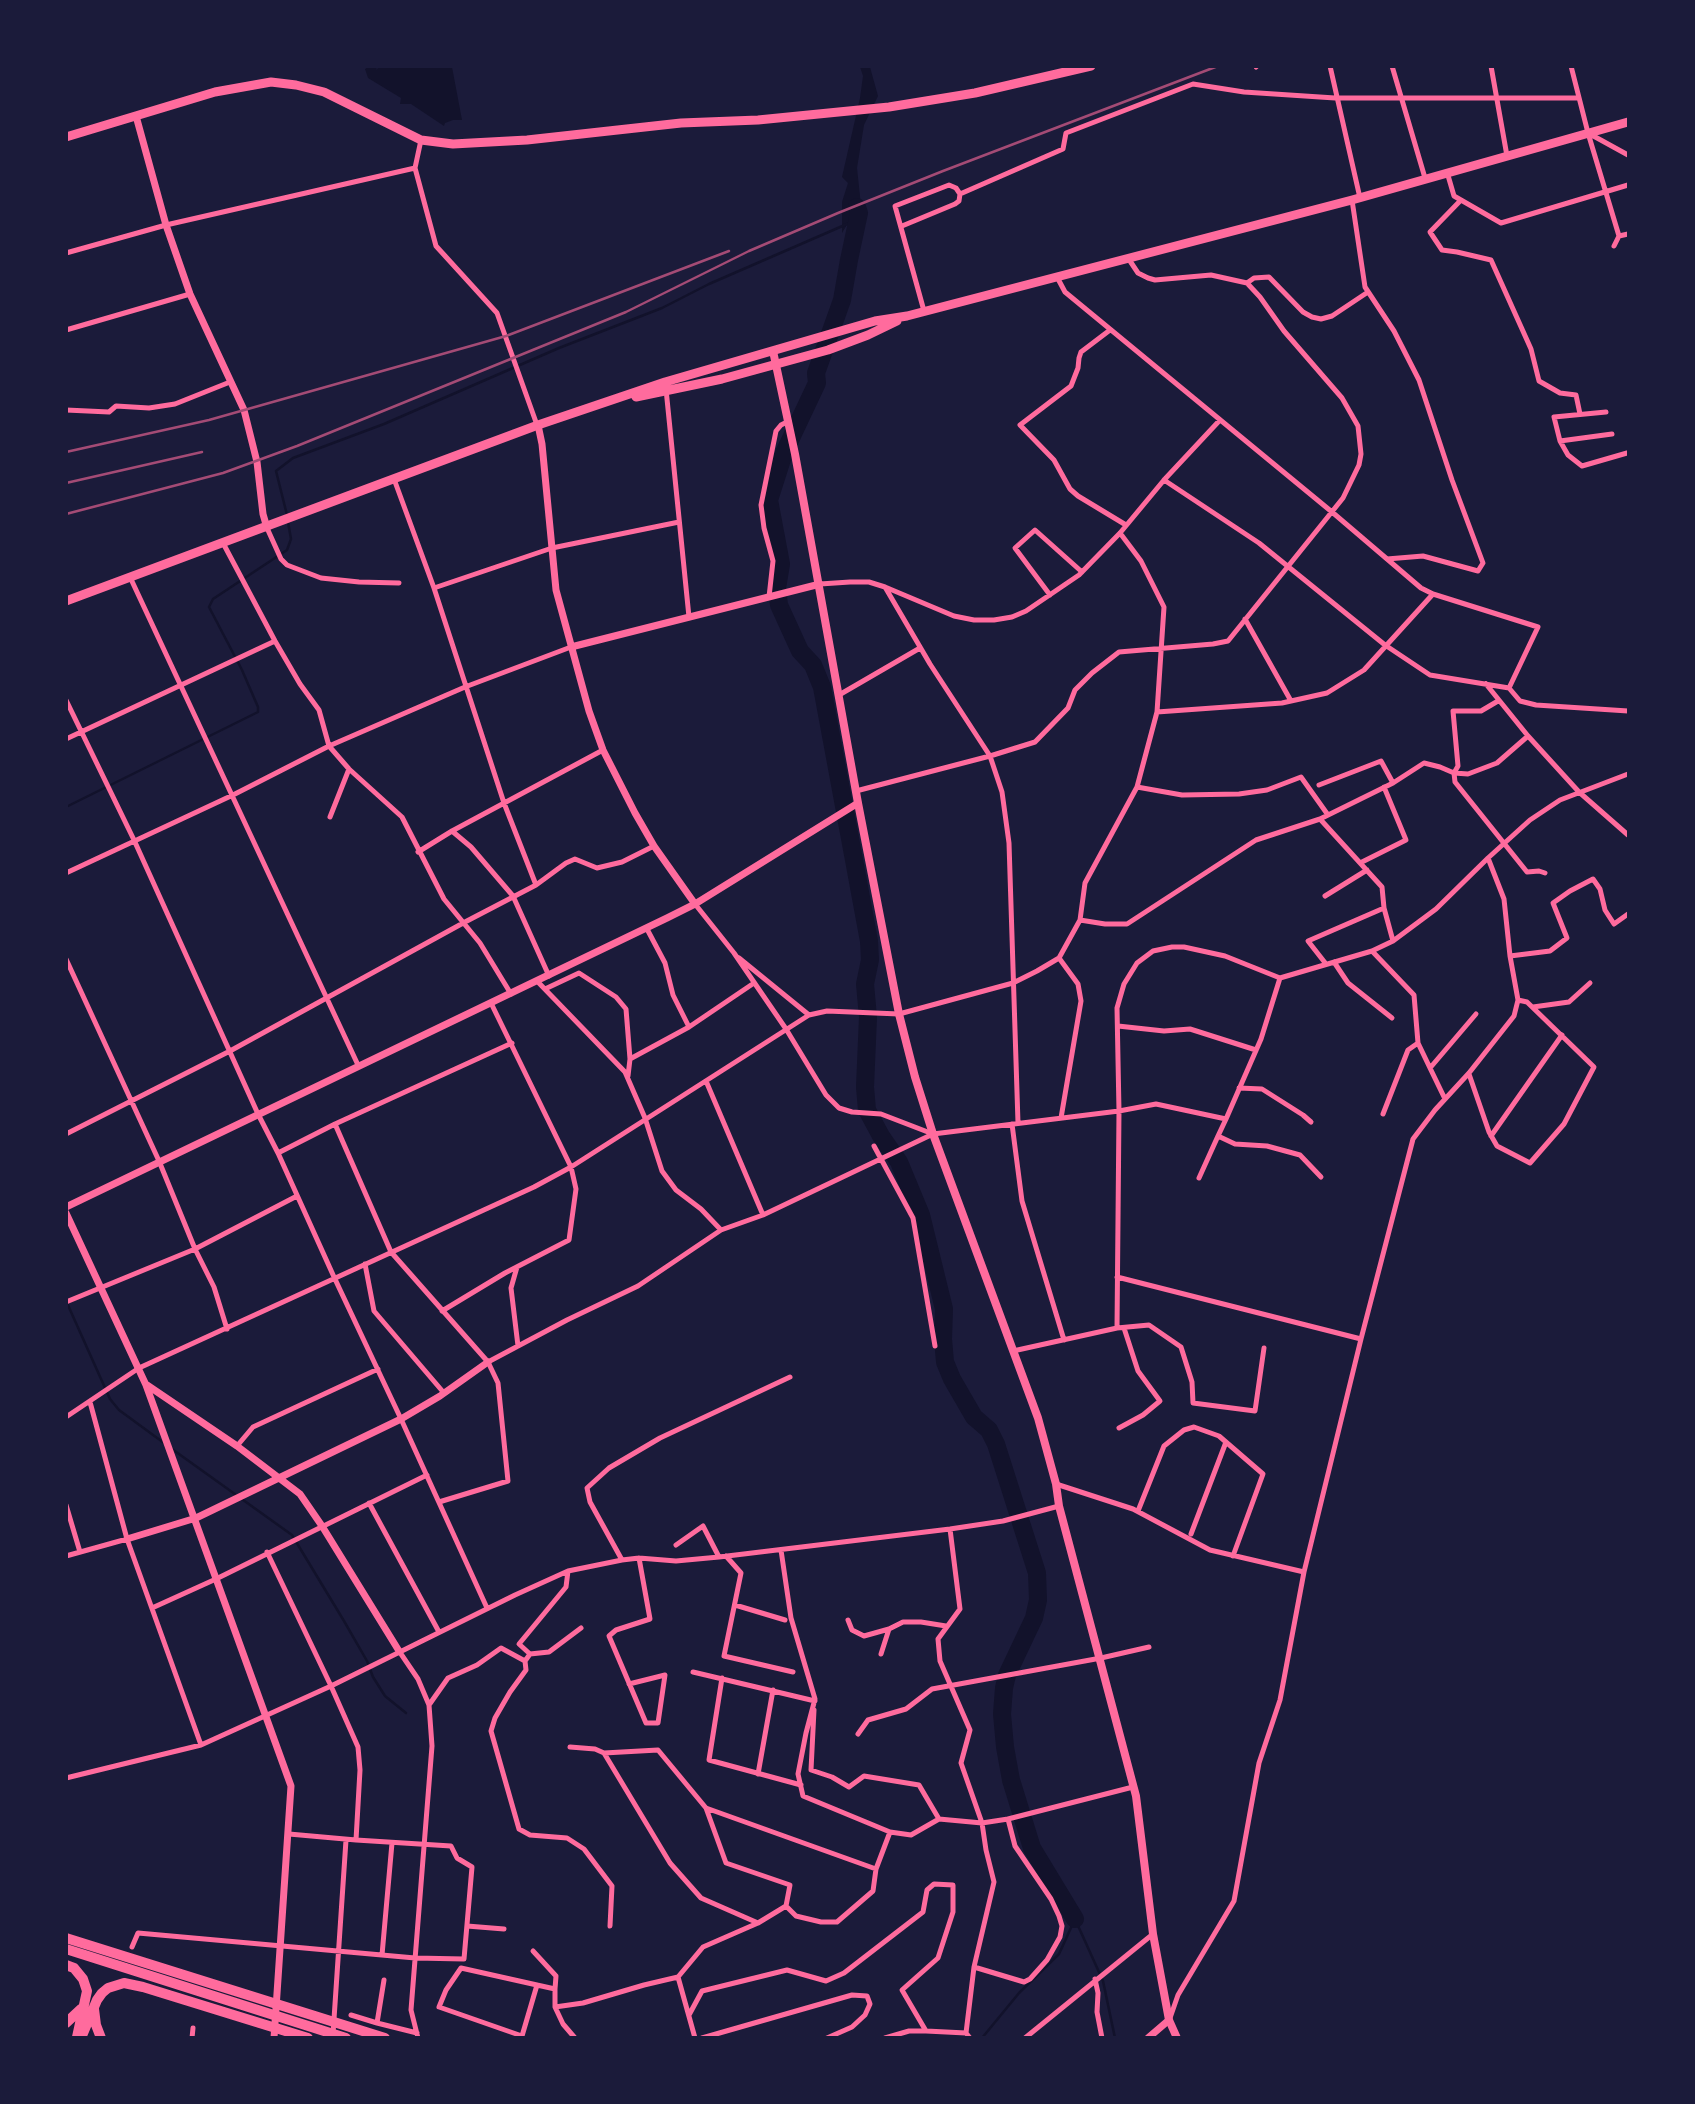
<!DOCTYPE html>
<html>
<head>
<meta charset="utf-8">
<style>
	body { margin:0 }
	#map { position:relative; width:1695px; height:2104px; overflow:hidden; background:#1b1b3a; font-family:Raleway,sans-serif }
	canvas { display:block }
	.frame { position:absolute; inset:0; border:68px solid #1b1b3a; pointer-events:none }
</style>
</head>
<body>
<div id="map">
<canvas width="1695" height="2104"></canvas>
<div class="frame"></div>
</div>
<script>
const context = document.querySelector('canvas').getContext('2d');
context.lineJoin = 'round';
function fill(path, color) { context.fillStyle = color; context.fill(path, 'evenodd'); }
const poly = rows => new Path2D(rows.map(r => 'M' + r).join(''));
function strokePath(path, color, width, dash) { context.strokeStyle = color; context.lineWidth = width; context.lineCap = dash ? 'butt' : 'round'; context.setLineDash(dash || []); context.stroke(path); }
const water = poly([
	[370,66,377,67,376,70,380,66,452,67,462,120,453,120,445,123,444,126,411,104,400,104,401,98,368,78,365,69],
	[860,67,870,67,878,96,864,125,857,168,862,215,858,254,855,226,851,218,842,233,842,202,848,183,842,177,860,98,863,76]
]);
const stream = poly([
	[287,515,276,471,293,458,384,424,559,348,662,308,709,284,854,221],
	[66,807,258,712,258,707,242,670,209,607,213,599,287,550,291,539,288,522],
	[67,1303,110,1399,119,1410,164,1443],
	[172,1449,292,1535,344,1621,367,1661,373,1677,385,1696,406,1713],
	[1075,1919,1103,1981,1115,2038],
	[982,2038,1019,1993,1059,1954,1075,1919]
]);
const river = poly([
	[857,207,859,213,849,260,842,300,816,373,817,383,784,453,769,500,781,564,777,588,779,605,800,651,813,665,822,687,869,941,870,960,865,984,868,1017,865,1087,867,1110,881,1136,899,1162,921,1215,944,1309,943,1339,945,1362,952,1379,974,1417,989,1430,996,1444,1037,1573,1038,1600,1034,1618,1007,1675,1004,1688,1002,1714,1005,1747,1011,1780,1032,1848,1075,1919]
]);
const minor = poly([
	[1330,66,1360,198],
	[1392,66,1425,178],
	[1491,66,1507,156],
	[1571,66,1588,133,1619,236],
	[1256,67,1257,66],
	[1588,133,1628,155],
	[421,140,415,168,436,246,497,313,537,425],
	[1447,172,1454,196,1501,223,1628,185],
	[1352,200,1365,287,1394,331,1419,380,1452,480,1483,563,1478,571,1423,556,1387,559],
	[1461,200,1430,232,1442,250,1457,252,1491,260,1531,349,1539,381,1560,393,1576,395,1580,414],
	[902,226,955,204,959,201,960,194,1063,149,1066,133,1193,84,1244,92,1335,98,1579,98],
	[1614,246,1619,236,1628,234],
	[66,253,166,225,415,168],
	[1057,277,1065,292,1332,512,1421,588,1433,594,1538,627,1509,688],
	[1247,283,1254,278,1269,277,1303,312,1312,317,1321,319,1332,316,1368,292],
	[924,311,895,206,949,185,956,188,960,194],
	[66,330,190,294],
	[1110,330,1081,352,1079,358,1078,368,1071,386,1020,425,1054,460,1070,489,1078,496,1126,525],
	[666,389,689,617],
	[66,410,109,412,116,406,149,408,175,404,230,382],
	[1612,434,1560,441,1568,455,1582,466,1627,453],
	[1560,441,1554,417,1606,412],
	[394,479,434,588,504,803,536,885],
	[1164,480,1259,543,1385,645,1430,675,1509,688,1520,701,1536,705,1628,711],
	[267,528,281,559,287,565,321,578,359,582,399,583],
	[223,543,275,641,300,684,319,710,329,746,349,769,402,817,444,899,480,943,511,994],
	[130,577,358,1065],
	[820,584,850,582,869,582,885,587,954,616,974,620,994,620,1012,617,1026,611,1079,575,1120,533,1164,480,1220,420],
	[885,587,930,664,990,756,1002,792,1009,843,1018,1123],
	[434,588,552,548,679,522],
	[1050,595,1015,548,1035,530,1082,572],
	[769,597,773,561,764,528,761,505,776,431,781,425,789,421],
	[1245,619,1291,701],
	[839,695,920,648],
	[66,700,134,840,258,1114,278,1153,334,1277,401,1419,487,1608],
	[1498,701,1481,711,1453,711,1458,766,1454,773,1455,782,1527,872,1539,871,1545,873],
	[1157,712,1282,703,1327,693,1364,670,1433,594],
	[1528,736,1579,792,1628,835],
	[66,739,275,641],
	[1319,785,1381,761,1393,783],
	[1137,787,1182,795,1239,794,1267,790,1301,777,1328,815],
	[856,791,990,756,1035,742,1068,708,1075,690,1092,673,1119,652,1213,644,1228,641,1343,498,1359,465,1361,454,1358,426,1342,398,1284,331,1260,297,1247,283,1211,275,1155,280,1148,278,1138,273,1128,258],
	[330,817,349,769],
	[1320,819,1382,887,1384,908,1393,941],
	[452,831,471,847,513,896,549,976],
	[418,852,452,831,603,750],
	[1360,863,1406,840,1384,787],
	[66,873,233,795,329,746,465,687,571,647],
	[1325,896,1367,870],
	[695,904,734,953,786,1029,826,1095,839,1108,852,1112,881,1114,933,1134],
	[1080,920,1105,924,1127,924,1256,840,1320,819,1393,783,1424,763,1440,767,1454,773,1468,774,1497,763,1528,736,1486,684],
	[647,929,665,963,673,995,689,1027,754,983],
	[1372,951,1414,995,1418,1043,1430,1068],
	[1510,956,1550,951,1567,938,1553,903,1570,891,1593,879,1600,889,1605,910,1614,924,1628,914],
	[739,958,809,1015],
	[1059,958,1078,984,1081,1001,1061,1118],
	[66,959,159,1161,195,1249,214,1287,227,1329],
	[1334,962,1348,983,1392,1018],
	[1326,964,1308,941,1384,908],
	[537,981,625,1072,645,1118,662,1171,676,1190,701,1209,721,1230],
	[545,989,579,973,616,997,626,1009,630,1059],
	[1533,1007,1569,1002,1590,983],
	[1118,1026,1164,1031,1190,1029,1256,1050],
	[1469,1074,1489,1132,1497,1146,1530,1163,1564,1124,1594,1067,1527,1002,1518,1000],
	[628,1076,630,1059,689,1027],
	[706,1081,763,1215],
	[1239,1088,1262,1089,1303,1115,1311,1122],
	[1445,1099,1430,1068,1476,1014],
	[1383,1114,1408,1050,1418,1043],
	[1226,1119,1218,1136,1235,1144,1267,1146,1300,1155,1321,1177],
	[335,1124,391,1252,488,1362,498,1383,508,1481,439,1502],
	[1012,1124,1022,1201,1064,1340],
	[66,1134,230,1051,465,922,536,885,566,863,575,859,597,868,622,862,654,846],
	[1491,1136,1562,1035],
	[874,1146,913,1218,935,1346],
	[278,1153,335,1124,512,1043],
	[1199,1178,1218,1136],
	[365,1264,374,1311,444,1393],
	[517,1267,511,1288,518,1346],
	[1117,1277,1361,1339],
	[66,1302,195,1249,297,1196],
	[442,1311,505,1273,569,1240,576,1189,571,1167,491,1003],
	[1117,1328,1149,1325,1181,1347,1192,1382,1193,1403,1255,1411,1264,1348],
	[1013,1351,1117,1328,1119,1111,1117,1008,1124,984,1137,963,1153,951,1172,947,1184,947,1225,956,1280,978,1372,951,1393,941,1436,909,1488,858,1530,820,1560,800,1628,774],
	[488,1362,567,1320,638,1286,721,1230,763,1215,933,1134,1119,1111,1156,1104,1226,1119,1261,1039,1280,978],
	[90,1402,127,1539,201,1745],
	[66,1417,139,1368,534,1187,571,1167,809,1015,827,1011,899,1014,1013,983,1037,971,1059,958,1080,920,1085,883,1137,787,1157,712,1164,607,1141,561,1120,533],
	[1119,1428,1143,1415,1160,1401,1138,1371,1124,1328],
	[237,1446,253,1427,378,1369],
	[1056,1484,1133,1509,1210,1550,1304,1572],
	[369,1503,439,1632],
	[66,1505,80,1552],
	[1138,1511,1164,1446,1184,1430,1194,1427,1219,1436,1263,1474,1233,1556],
	[950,1529,960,1609,938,1639,940,1661,970,1730,961,1763,982,1823,986,1850,994,1882,974,1967,966,2033],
	[1191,1534,1226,1442],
	[676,1545,703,1526,719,1557],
	[267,1552,331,1686,358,1747,360,1770,356,1840],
	[66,1556,127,1539],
	[726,1556,741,1573,724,1656,793,1672],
	[622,1560,590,1502,587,1488,609,1468,660,1438,790,1377],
	[735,1605,785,1620],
	[152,1608,216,1579,427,1475],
	[848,1620,852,1630,864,1636,889,1629],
	[399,1651,418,1679,429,1705,432,1746,411,2010,418,2038],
	[530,1654,549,1652,581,1628],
	[881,1654,889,1629,903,1622,921,1622,946,1626],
	[525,1661,526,1670,510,1692,495,1718,491,1731,519,1829,530,1835,567,1838,584,1849,612,1886,610,1926],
	[693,1672,815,1701],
	[722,1678,709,1760,801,1785],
	[629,1684,665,1675,658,1723,646,1723,609,1636,616,1630,650,1619,639,1558],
	[429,1705,448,1678,477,1665,501,1648,525,1661,530,1654,519,1644,566,1587,568,1571],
	[814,1710,811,1770,832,1777,849,1787,864,1776,919,1785,939,1819,911,1835,890,1832],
	[858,1734,868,1720,906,1709,932,1689,1101,1658,1149,1647],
	[570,1747,595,1749,604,1753],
	[758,1774,773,1690],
	[66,1778,201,1745,331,1686,515,1595,568,1571,622,1560,639,1558,676,1561,719,1557,950,1529,1003,1521,1059,1506],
	[706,1808,726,1863,790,1885,786,1906,758,1923],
	[939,1819,982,1823,1008,1819,1133,1787],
	[786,1906,796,1916,821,1922,837,1922,873,1891,876,1869],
	[467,1926,504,1929],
	[132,1947,138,1933,415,1958,464,1959,472,1867,457,1858,451,1846,356,1840,289,1834],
	[533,1951,556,1976,555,1989],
	[382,1955,392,1843],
	[974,1967,1024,1982,1030,1979,1047,1960,1060,1937,1062,1926,1059,1916,1051,1899,1015,1846,1008,1819],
	[678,1977,695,2038],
	[1095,1979,1098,1993,1097,2012,1102,2038],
	[384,1980,377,2023,417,2033],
	[537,1985,522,2036,439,2007,446,1990,461,1968,537,1985,555,1989,555,2007,563,2024,575,2038],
	[555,2007,583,2003,644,1985,678,1977,703,1947,758,1923,701,1898,670,1863,604,1753,658,1750,706,1808,876,1869,890,1832,803,1796,798,1774,806,1733,815,1699,791,1618,781,1550],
	[351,2015,377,2023],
	[689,2015,702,1991,787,1970,826,1981,844,1973,923,1912,927,1890,934,1884,953,1885,953,1912,938,1958,902,1990,926,2031],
	[1170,2018,1178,1995,1234,1901,1259,1763,1280,1700,1304,1572,1361,1339,1413,1139,1435,1110,1469,1073,1514,1016,1518,1000,1510,956,1504,899,1488,858],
	[333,2034,346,1840],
	[192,2038,193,2028],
	[702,2038,852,1995,867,1996,870,2004,865,2015,852,2027,827,2038],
	[885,2038,909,2031,926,2031,966,2033,970,2038],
	[1025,2038,1153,1934]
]);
const tertiary = poly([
	[136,116,166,225,190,294,244,410,257,462,263,514,267,528],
	[538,425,542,444,556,590,589,711,603,750,635,813,654,846,695,904],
	[571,647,820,584],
	[66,1207,667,918,695,904,858,803],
	[66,1213,146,1385,291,1786,274,2038],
	[147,1385,237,1446,300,1494,322,1526,399,1651],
	[127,1539,196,1518,401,1419,440,1396,488,1362],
	[1148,2038,1169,2020]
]);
const secondary = poly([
	[773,351,795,454,858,803,899,1014,915,1077,933,1134,1038,1418,1056,1484,1059,1506,1136,1796,1153,1934,1169,2020,1177,2038]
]);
const trunk = poly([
	[66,137,215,92,271,82,296,85,324,92,421,140,453,144,527,140,681,123,758,120,889,107,975,93,1091,66],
	[636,397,722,379,828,350,868,335,897,321],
	[66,601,538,425,665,382,875,321,907,316,1352,200,1628,122]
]);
const motorway = poly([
	[66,1938,385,2038],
	[66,1949,346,2038],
	[66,1965,74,1968,83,1979,87,1991,77,2037],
	[94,2009,96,2025,101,2038],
	[66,2023,81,2009],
	[81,2038,97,2000,102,1993,108,1988,124,1983,143,1987,308,2038]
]);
const rail = poly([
	[66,452,209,420,506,336,729,251],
	[66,483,202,452],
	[66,514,223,473,297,446,626,312,749,251,838,213,943,171,1218,66]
]);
fill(water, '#12122b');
strokePath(stream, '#12122b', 2.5);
strokePath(river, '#12122b', 18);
strokePath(minor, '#ff6b9d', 5);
strokePath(tertiary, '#ff6b9d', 7);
strokePath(secondary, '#ff6b9d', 8);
strokePath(trunk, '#ff6b9d', 9);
strokePath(motorway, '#ff6b9d', 10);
strokePath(rail, '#a44b75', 2.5);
</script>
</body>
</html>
